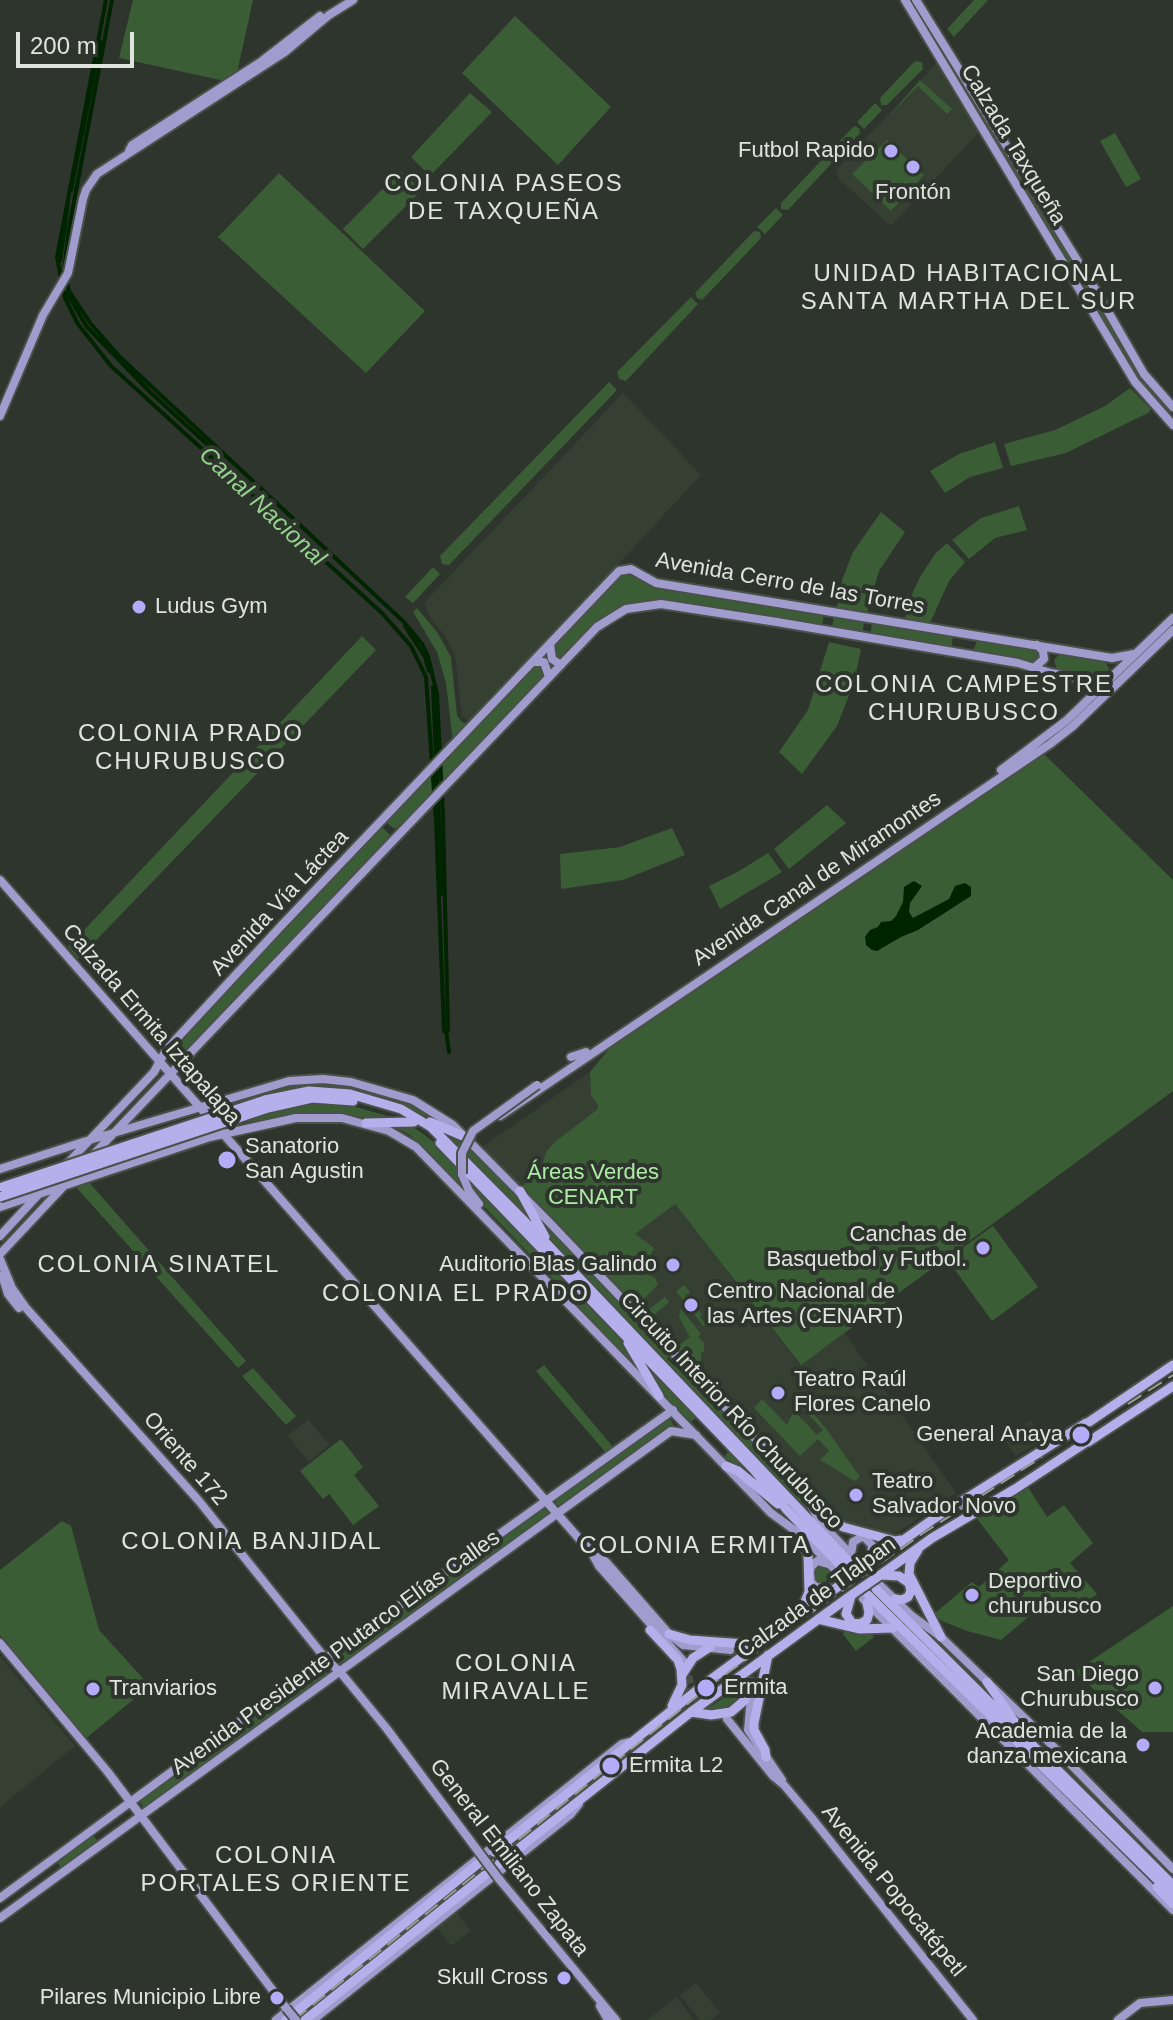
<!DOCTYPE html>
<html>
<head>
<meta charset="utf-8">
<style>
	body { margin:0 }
	#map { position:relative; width:1173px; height:2020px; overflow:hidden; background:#2e352d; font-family:Helvetica,sans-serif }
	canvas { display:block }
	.scale { position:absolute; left:16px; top:32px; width:118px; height:36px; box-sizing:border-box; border:4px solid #e0e4df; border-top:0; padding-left:10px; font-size:24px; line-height:28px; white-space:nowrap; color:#e0e4df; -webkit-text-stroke:6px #2e352d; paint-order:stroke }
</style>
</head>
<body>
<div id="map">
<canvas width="1173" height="2020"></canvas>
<div class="scale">200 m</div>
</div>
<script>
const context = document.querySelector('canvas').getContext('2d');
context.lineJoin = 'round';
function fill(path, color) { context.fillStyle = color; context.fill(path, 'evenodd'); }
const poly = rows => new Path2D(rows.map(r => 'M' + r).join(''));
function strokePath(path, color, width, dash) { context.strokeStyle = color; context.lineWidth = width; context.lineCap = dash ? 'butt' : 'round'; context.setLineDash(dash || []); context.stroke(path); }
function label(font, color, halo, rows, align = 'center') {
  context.font = font + ' Helvetica,sans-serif'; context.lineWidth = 8; context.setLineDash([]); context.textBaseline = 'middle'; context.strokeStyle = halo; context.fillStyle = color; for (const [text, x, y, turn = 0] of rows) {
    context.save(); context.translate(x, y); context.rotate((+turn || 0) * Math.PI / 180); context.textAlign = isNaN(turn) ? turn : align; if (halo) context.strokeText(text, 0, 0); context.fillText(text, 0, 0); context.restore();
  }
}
const built = poly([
	[937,63,980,131,891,226,839,179,836,170],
	[623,393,701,475,474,719,468,721,462,715,455,655,446,637,428,614,425,602],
	[590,1072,591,1096,800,1365,845,1333,956,1493,903,1529,889,1536,850,1528,829,1511,646,1318,645,1311,637,1309,482,1147],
	[308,1419,329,1445,309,1462,288,1436],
	[1031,1420,1042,1440,1016,1456,1004,1439],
	[0,1656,75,1746,0,1807],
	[456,1911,471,1931,451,1946,436,1926],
	[696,1983,720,2013,711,2020,700,2020,680,1995],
	[677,1997,694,2020,647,2020]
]);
const green = poly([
	[133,0,253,0,237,73,225,81,119,58],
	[974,0,988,0,954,37,947,29],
	[515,16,611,107,558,165,462,73],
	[915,61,922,62,923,69,887,105,881,105,880,98],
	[920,80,952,109,947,114,918,86,891,114],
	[470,93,492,112,430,176,411,157],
	[875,103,882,110,864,129,857,122],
	[854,126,859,128,860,133,788,210,781,209,781,203],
	[1115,133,1141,179,1126,187,1100,141],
	[887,140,924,175,891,211,852,174],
	[1002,152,1020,177,1144,380,1136,379],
	[400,171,422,190,363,249,343,229],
	[279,173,425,311,366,373,218,237],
	[776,208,783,215,765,234,757,227],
	[754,231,760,232,761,238,702,300,697,298,695,293],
	[691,297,698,304,626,381,619,379,617,372],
	[609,382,617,390,449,565,442,564,440,556],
	[1130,388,1150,408,1150,412,1066,453,1011,466,1004,444,1055,430,1105,406],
	[995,442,1003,468,970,477,945,493,930,471,959,454],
	[1019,506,1027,530,995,538,969,559,952,540,981,518],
	[881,512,905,532,879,571,867,612,837,607,842,580,853,552],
	[947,543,965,562,949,581,930,623,905,618,910,599,920,577,935,554],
	[433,567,440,574,413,603,405,597],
	[625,574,644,581,824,611,822,627,678,603,625,606,562,660,555,659,552,645,618,576],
	[417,608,437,632,451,657,457,716,462,722,470,725,453,743,446,683,437,652,413,612],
	[834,613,865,618,862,634,832,629],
	[873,619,953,637,951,649,870,635],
	[362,636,376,650,78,959,68,947],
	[977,641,1036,650,1041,659,1034,663,975,654,973,651],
	[829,642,861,649,854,683,837,726,802,774,779,752,808,710],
	[1061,652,1102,659,1110,669,1099,678,1057,670,1054,660],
	[538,664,541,664,545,670,544,678,419,809,395,829,389,825,386,820],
	[1044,754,1173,880,1173,1091,801,1365,675,1204,635,1234,654,1248,643,1272,655,1278,658,1284,636,1308,523,1187,530,1170,542,1166,546,1152,556,1141,598,1109,598,1105,591,1096,590,1072,609,1049],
	[827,805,846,823,789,869,774,849],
	[379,824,392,837,181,1059,175,1061,169,1054,170,1049],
	[672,828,685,855,623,880,561,889,560,854,620,847],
	[768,853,782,872,720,909,709,886,739,871],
	[298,1082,331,1082,366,1087,415,1105,453,1129,389,1100,365,1093,330,1088,298,1088,225,1109,227,1106,259,1095,269,1089],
	[313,1101,342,1103,401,1120,313,1113,234,1124,277,1108],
	[386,1126,412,1126,434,1142,611,1323,648,1379,479,1201,476,1203,411,1136,403,1131],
	[440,1128,462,1139,515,1192,540,1231],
	[87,1180,246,1361,238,1368,75,1186],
	[533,1209,671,1354,667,1359,675,1366,679,1363,800,1490,816,1522,550,1240],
	[993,1226,1038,1287,992,1321,947,1259],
	[684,1285,690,1292,685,1296,702,1314,700,1317,706,1325,704,1327,676,1291],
	[665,1297,669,1302,653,1316,677,1347,690,1337,679,1317,681,1309,701,1334,698,1337,704,1343,704,1352,701,1353,701,1364,695,1370,647,1318,648,1310],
	[633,1348,754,1475,770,1496,724,1457,728,1452,696,1418,691,1422,663,1394],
	[544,1365,613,1447,606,1453,536,1371],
	[253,1368,296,1416,286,1425,242,1376],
	[762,1399,787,1425,794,1411,817,1435,823,1430,800,1406,804,1402,827,1430,860,1477,855,1481,820,1460,829,1451,818,1439,800,1456,754,1408],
	[666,1420,671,1420,675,1429,562,1507,556,1504,556,1498],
	[341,1439,363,1467,354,1475,379,1506,353,1525,329,1494,323,1499,300,1471],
	[1028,1487,1047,1517,1064,1505,1093,1543,1070,1563,1097,1594,1071,1616,1058,1601,1044,1614,1039,1608,1001,1640,967,1631,942,1621,934,1614,972,1582,979,1587,1009,1560,977,1519],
	[542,1508,548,1511,548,1516,343,1670,338,1667,331,1658],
	[62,1521,71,1526,99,1630,150,1686,85,1739,0,1635,0,1570],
	[817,1564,824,1565,836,1576,818,1585,813,1570],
	[1173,1606,1173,1732,1142,1732,1078,1675,1077,1670],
	[845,1628,870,1632,874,1637,856,1651,843,1634],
	[321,1666,327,1671,327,1678,147,1812,143,1807,138,1799],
	[749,1680,748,1688,737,1706,716,1712,710,1707],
	[91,1833,102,1846,66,1873,55,1860]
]);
const water = poly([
	[914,881,922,886,910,903,909,912,913,918,949,899,955,886,965,883,971,887,971,896,918,930,901,937,877,951,872,950,866,945,865,937,870,930,878,927,881,922,891,921,896,916,903,902,904,887]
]);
const canal = poly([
	[106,0,57,257,65,298,78,324,111,366,382,613,411,646,426,677,436,820,444,1031,448,1031,443,816,437,694,428,656,422,644,404,622,121,358,91,324,69,291,64,272,69,228,112,0],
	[71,190,100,42],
	[60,261,68,202],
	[67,293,87,327,150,392,210,447],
	[405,626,425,657,429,671],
	[433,687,442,894],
	[446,1031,449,1052]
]);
const majorTunnel = poly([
	[860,1563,881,1586],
	[730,1650,746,1662,751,1680],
	[686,1664,692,1694,704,1708,719,1714]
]);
const major = poly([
	[905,0,1135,382,1173,425],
	[916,0,1095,289,1144,374,1173,407],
	[129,151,132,145,262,61,320,16],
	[0,416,43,315,68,273,83,199,86,190,97,174,285,52,329,15,353,0],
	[550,644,552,659,561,665],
	[533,662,544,662,549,677],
	[1034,668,1044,659,1043,651,1037,645],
	[1001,770,1067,720,1173,618],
	[0,880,582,1542,606,1562,669,1634,683,1645,730,1650],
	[571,1057,586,1052],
	[500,1116,1050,744,1073,726,1173,630],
	[91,1157,597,627,626,609,661,604,777,622,1018,663,1051,673,1105,683,1111,689],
	[66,1165,154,1072,166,1050,281,926,619,571,631,569,656,583,1112,658,1134,654],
	[0,1169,83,1142,289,1081,323,1079,351,1082,413,1100,453,1125,548,1221,803,1489,819,1521,857,1561],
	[462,1174,469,1191,479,1204],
	[0,1207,210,1137,296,1118,342,1118,389,1131,416,1147,771,1513,804,1537,839,1574],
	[0,1236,51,1181],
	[0,1254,76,1173],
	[0,1259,12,1288,26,1308,199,1501,325,1658,341,1673,387,1729,430,1787],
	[2,1275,8,1294,19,1308],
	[851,1554,853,1542,863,1536,872,1545,871,1557],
	[593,1555,599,1566,686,1664],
	[828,1564,817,1561,811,1567,810,1572,811,1582,816,1587,829,1588],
	[881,1586,912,1616,941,1637,1040,1733,1173,1869],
	[863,1599,1173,1910],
	[0,1643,107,1771,286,2008],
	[752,1685,748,1730,782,1780],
	[727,1719,773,1776,784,1785,811,1817,973,2020],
	[499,1879,616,2020],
	[0,1898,322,1661,673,1410],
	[0,1918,671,1431,696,1435],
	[600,2006,608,2020],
	[276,2020,622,1744,630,1742],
	[313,2020,571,1814,579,1804],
	[1118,2020,1140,2003,1173,2000]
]);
const highway = poly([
	[265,1100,309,1091,350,1094,401,1109,431,1127,547,1244,852,1565],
	[268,1108,312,1098,353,1101],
	[430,1122,463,1136],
	[366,1123,414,1122],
	[440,1143,754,1470,786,1509,845,1570],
	[520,1191,545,1237],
	[628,1343,659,1396],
	[1089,1422,1173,1365],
	[1088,1442,1173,1386],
	[726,1466,738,1471,778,1504],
	[803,1489,843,1527,895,1541,901,1540],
	[796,1538,805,1546,808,1555,809,1592,801,1612],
	[918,1550,910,1563,909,1574,941,1637],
	[868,1565,932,1520,1086,1423],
	[881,1575,899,1576,909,1583,911,1591,908,1597,902,1600,895,1599],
	[879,1576,932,1538,1015,1489,1085,1443],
	[876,1589,1173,1885],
	[868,1595,1173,1895],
	[851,1596,846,1614,852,1623,860,1624,867,1620,869,1613,867,1603],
	[818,1619,860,1629,893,1628],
	[650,1630,678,1660,681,1669,682,1685,672,1706],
	[669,1634,690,1640,758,1645],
	[682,1675,693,1658,710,1647],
	[987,1682,1017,1725],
	[691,1712,711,1715,731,1712,745,1700,752,1683],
	[766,1757,765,1750,754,1730,754,1723,768,1655],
	[494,1852,706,1683,843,1583],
	[499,1864,691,1712,853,1594],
	[1157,1887,1173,1904],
	[286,2020,479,1863],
	[305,2020,485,1875]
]);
const rail = poly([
	[1128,1404,1173,1375],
	[294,2020,716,1681,922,1534,1042,1457]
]);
const majorBridge = poly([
	[462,1174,462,1153,473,1131,537,1085],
	[430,1787,499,1879],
	[286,2008,296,2020]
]);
const highwayBridge = poly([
	[2,1187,265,1100],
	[0,1197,268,1108],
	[843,1583,868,1565],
	[853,1594,879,1576]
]);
const markers = [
	[891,151,8,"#b4acf9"],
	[913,167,8,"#b4acf9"],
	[139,607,8,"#b4acf9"],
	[227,1160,10,"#b4acf9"],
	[983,1248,8,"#b4acf9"],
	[673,1265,8,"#b4acf9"],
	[691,1305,8,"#b4acf9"],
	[778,1393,8,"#b4acf9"],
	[1081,1435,10,"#b4acf9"],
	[856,1495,8,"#b4acf9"],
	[972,1595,8,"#b4acf9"],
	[706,1688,10,"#b4acf9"],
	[1155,1688,8,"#b4acf9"],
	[93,1689,8,"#b4acf9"],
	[1143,1745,8,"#b4acf9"],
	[611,1766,10,"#b4acf9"],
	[564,1978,8,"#b4acf9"],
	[277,1998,8,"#b4acf9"]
];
const streetNames = [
	["Calzada Taxqueña",1013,145,59],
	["Avenida Cerro de las Torres",790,584,10],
	["Avenida Canal de Miramontes",817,879,-34],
	["Avenida Vía Láctea",280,903,-47],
	["Calzada Ermita Iztapalapa",151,1025,49],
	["Circuito Interior Río Churubusco",731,1411,47],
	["Oriente 172",185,1459,49],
	["Calzada de Tlalpan",817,1598,-36],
	["Avenida Presidente Plutarco Elías Calles",336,1653,-36],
	["General Emiliano Zapata",509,1858,52],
	["Avenida Popocatépetl",893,1891,51]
];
const poiNames = [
	["Futbol Rapido",875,151,"right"],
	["Frontón",913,193,"center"],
	["Ludus Gym",155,607],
	["Sanatorio",245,1147],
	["San Agustin",245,1172],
	["Canchas de",967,1235,"right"],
	["Basquetbol y Futbol.",967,1260,"right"],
	["Auditorio Blas Galindo",657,1265,"right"],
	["Centro Nacional de",707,1292],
	["las Artes (CENART)",707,1317],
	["Teatro Raúl",794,1380],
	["Flores Canelo",794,1405],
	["General Anaya",1063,1435,"right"],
	["Teatro",872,1482],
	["Salvador Novo",872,1507],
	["Deportivo",988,1582],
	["churubusco",988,1607],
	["San Diego",1139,1675,"right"],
	["Churubusco",1139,1700,"right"],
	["Ermita",724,1688],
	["Tranviarios",109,1689],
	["Academia de la",1127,1732,"right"],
	["danza mexicana",1127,1757,"right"],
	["Ermita L2",629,1766],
	["Skull Cross",548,1978,"right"],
	["Pilares Municipio Libre",261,1998,"right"]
];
const parkNames = [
	["Áreas Verdes",593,1173],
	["CENART",593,1198]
];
const neighbourhoodNames = [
	["COLONIA PASEOS",504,184],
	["DE TAXQUEÑA",504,212],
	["UNIDAD HABITACIONAL",969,274],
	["SANTA MARTHA DEL SUR",969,302],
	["COLONIA CAMPESTRE",964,685],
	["CHURUBUSCO",964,713],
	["COLONIA PRADO",191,734],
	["CHURUBUSCO",191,762],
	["COLONIA SINATEL",159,1265],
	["COLONIA EL PRADO",456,1294],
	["COLONIA BANJIDAL",252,1542],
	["COLONIA ERMITA",695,1546],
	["COLONIA",516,1664],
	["MIRAVALLE",516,1692],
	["COLONIA",276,1856],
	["PORTALES ORIENTE",276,1884]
];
const waterNames = [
	["Canal Nacional",262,507,43]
];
fill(built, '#354033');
fill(green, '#3a5d35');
fill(water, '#002400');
strokePath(canal, '#002400', 4);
strokePath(majorTunnel, '#494f48', 8, [8, 4]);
strokePath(major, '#4a5149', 12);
strokePath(highway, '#4a5149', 13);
strokePath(major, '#a09ccd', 8);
strokePath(highway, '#b5b0eb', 9);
strokePath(rail, '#999e98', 2, [16, 8]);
strokePath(majorBridge, '#4a5149', 12, []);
strokePath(highwayBridge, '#4a5149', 13, []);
strokePath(majorBridge, '#a09ccd', 8);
strokePath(highwayBridge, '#b5b0eb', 9);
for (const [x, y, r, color] of markers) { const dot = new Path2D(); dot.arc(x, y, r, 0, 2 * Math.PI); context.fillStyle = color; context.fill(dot); strokePath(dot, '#2e352d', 3); }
label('22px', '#e0e4df', '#2e352d', streetNames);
label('22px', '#e0e4df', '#2e352d', poiNames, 'left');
label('22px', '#aeeca6', '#2e352d', parkNames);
context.letterSpacing = '2px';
label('24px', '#e0e4df', '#2e352d', neighbourhoodNames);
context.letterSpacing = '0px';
label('italic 24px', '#95d28d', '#2e352d', waterNames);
</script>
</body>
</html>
